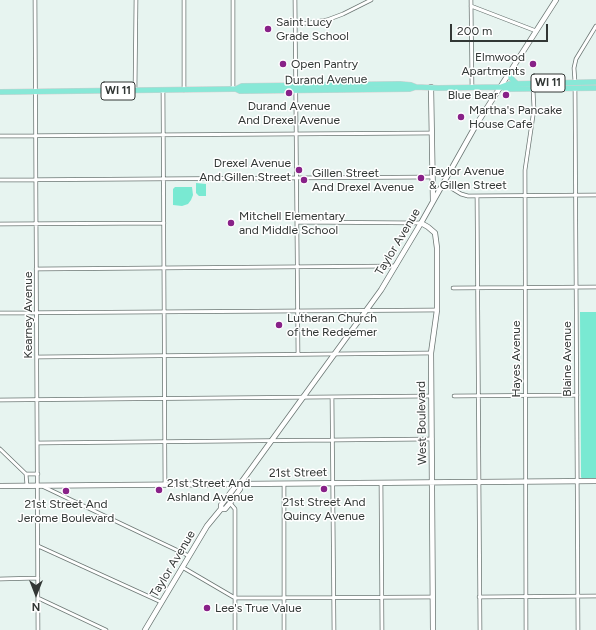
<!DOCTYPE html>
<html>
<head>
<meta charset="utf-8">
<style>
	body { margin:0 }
	#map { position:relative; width:596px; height:630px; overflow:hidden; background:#e7f4f0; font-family:Figtree,sans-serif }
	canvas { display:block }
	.north { position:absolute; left:16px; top:574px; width:40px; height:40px; -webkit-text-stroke:3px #fff; paint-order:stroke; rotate:180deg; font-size:11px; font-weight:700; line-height:16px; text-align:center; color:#323735 }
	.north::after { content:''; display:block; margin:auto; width:14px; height:18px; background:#323735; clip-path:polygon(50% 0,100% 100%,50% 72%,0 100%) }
	.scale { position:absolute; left:450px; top:24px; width:98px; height:18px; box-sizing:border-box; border:2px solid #323735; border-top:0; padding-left:5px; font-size:12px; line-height:14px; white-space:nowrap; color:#323735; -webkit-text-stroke:3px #fff; paint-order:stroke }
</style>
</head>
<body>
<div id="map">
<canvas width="596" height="630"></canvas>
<div class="north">N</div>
<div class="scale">200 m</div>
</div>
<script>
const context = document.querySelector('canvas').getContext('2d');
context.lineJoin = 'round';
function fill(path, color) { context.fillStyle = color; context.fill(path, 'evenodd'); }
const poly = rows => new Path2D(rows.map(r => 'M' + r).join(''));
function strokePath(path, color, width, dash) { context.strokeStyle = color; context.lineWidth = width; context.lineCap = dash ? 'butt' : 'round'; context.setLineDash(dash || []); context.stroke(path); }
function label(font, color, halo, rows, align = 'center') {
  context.font = font + ' Figtree,sans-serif'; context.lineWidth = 3; context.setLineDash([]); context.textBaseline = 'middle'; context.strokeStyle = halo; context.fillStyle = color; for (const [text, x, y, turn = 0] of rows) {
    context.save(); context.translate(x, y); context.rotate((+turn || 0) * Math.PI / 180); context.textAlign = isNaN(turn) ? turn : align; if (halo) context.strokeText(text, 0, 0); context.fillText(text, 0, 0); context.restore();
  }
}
const green = poly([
	[196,183,206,184,206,196,199,196,196,193],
	[175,187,192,187,193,195,191,200,188,204,182,206,173,205,173,189],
	[580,312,596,312,596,478,582,479,581,477]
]);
const street = poly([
	[35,0,38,630],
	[184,0,184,90],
	[233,0,233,89],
	[295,0,298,354],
	[471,0,472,87],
	[471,6,536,31],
	[295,24,309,23,327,20,343,14,371,0],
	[575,82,574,68,576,59,596,26],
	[575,88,578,630],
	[163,90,165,485],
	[135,91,136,0],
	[0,136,431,133],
	[0,180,432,177],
	[443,183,461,194,468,196,596,195],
	[477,196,480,630],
	[297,222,421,223],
	[0,224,164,223],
	[36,269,396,266],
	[453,288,596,287],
	[0,313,437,310],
	[37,357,431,353],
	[454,396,577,395],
	[332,397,334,630],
	[0,400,431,396],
	[37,443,432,439],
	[0,449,26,474,27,486],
	[26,474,38,474],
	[381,483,382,630],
	[284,484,284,630],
	[44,487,189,556],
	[230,503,235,509,235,630],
	[38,546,161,602],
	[182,567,235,598,432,597],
	[0,579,38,578],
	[479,597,596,596],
	[38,598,106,630],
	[526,630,525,170,534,109,533,89]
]);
const secondary = poly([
	[431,87,433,201],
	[421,223,428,227,435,233,437,248,437,310,431,353,433,630],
	[0,486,596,481],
	[221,509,225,509,230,503,240,489,240,484],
	[145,630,207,526,221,509,221,505,235,487,240,484,381,290,421,223,476,125,556,0]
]);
const primary = poly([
	[510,72,511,78,516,83],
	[501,87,509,84,596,82],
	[236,89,242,86,400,84,411,85,416,87,438,88,501,87,507,89,596,88],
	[0,92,233,89,236,89,240,91,410,89,416,87]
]);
const markers = [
	[268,29,4,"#882188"],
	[283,64,4,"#882188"],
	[533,64,4,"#882188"],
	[289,93,4,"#882188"],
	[506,95,4,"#882188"],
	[461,117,4,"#882188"],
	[299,170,4,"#882188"],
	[421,178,4,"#882188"],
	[304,180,4,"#882188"],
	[231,223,4,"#882188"],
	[279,325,4,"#882188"],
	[324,489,4,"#882188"],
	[159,490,4,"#882188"],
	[66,491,4,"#882188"],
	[207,608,4,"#882188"]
];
const shields = [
	[548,83,34],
	[118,91,34]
];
const shieldNames = [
	["WI 11",548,83],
	["WI 11",118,91]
];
const poiNames = [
	["Saint Lucy",276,22],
	["Grade School",276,36],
	["Elmwood",525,57,"right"],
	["Apartments",525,71,"right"],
	["Open Pantry",291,64],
	["Blue Bear",498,95,"right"],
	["Durand Avenue",289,106,"center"],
	["And Drexel Avenue",289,120,"center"],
	["Martha's Pancake",469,110],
	["House Cafe",469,124],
	["Drexel Avenue",291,163,"right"],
	["And Gillen Street",291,177,"right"],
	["Taylor Avenue",429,171],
	["& Gillen Street",429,185],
	["Gillen Street",312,173],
	["And Drexel Avenue",312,187],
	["Mitchell Elementary",239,216],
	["and Middle School",239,230],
	["Lutheran Church",287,318],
	["of the Redeemer",287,332],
	["21st Street And",167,483],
	["Ashland Avenue",167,497],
	["21st Street And",324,502,"center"],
	["Quincy Avenue",324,516,"center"],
	["21st Street And",66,504,"center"],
	["Jerome Boulevard",66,518,"center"],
	["Lee's True Value",215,608]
];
const streetNames = [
	["Durand Avenue",326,80,-1],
	["Taylor Avenue",398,242,-59],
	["Kearney Avenue",28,315,-90],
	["Hayes Avenue",516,359,-90],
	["Blaine Avenue",567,359,-90],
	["West Boulevard",422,423,-91],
	["21st Street",298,473,-1],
	["Taylor Avenue",173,564,-59]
];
fill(green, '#79e9d2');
strokePath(street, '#6b7673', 4.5);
strokePath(secondary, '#6b7673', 6);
strokePath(primary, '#cecfcf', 6);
strokePath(street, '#fff', 3);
strokePath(secondary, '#fff', 4.5);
strokePath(primary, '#88e8d7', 5);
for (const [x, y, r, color] of markers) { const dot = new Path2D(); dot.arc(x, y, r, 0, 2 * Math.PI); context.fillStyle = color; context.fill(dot); strokePath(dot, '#fff', 1.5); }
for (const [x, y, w] of shields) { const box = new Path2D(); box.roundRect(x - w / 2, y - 9, w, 18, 3); context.fillStyle = '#fff'; context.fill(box); strokePath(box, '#323735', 1); }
label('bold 11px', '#323735', null, shieldNames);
label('12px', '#323735', '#fff', poiNames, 'left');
label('12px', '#323735', '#fff', streetNames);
</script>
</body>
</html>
